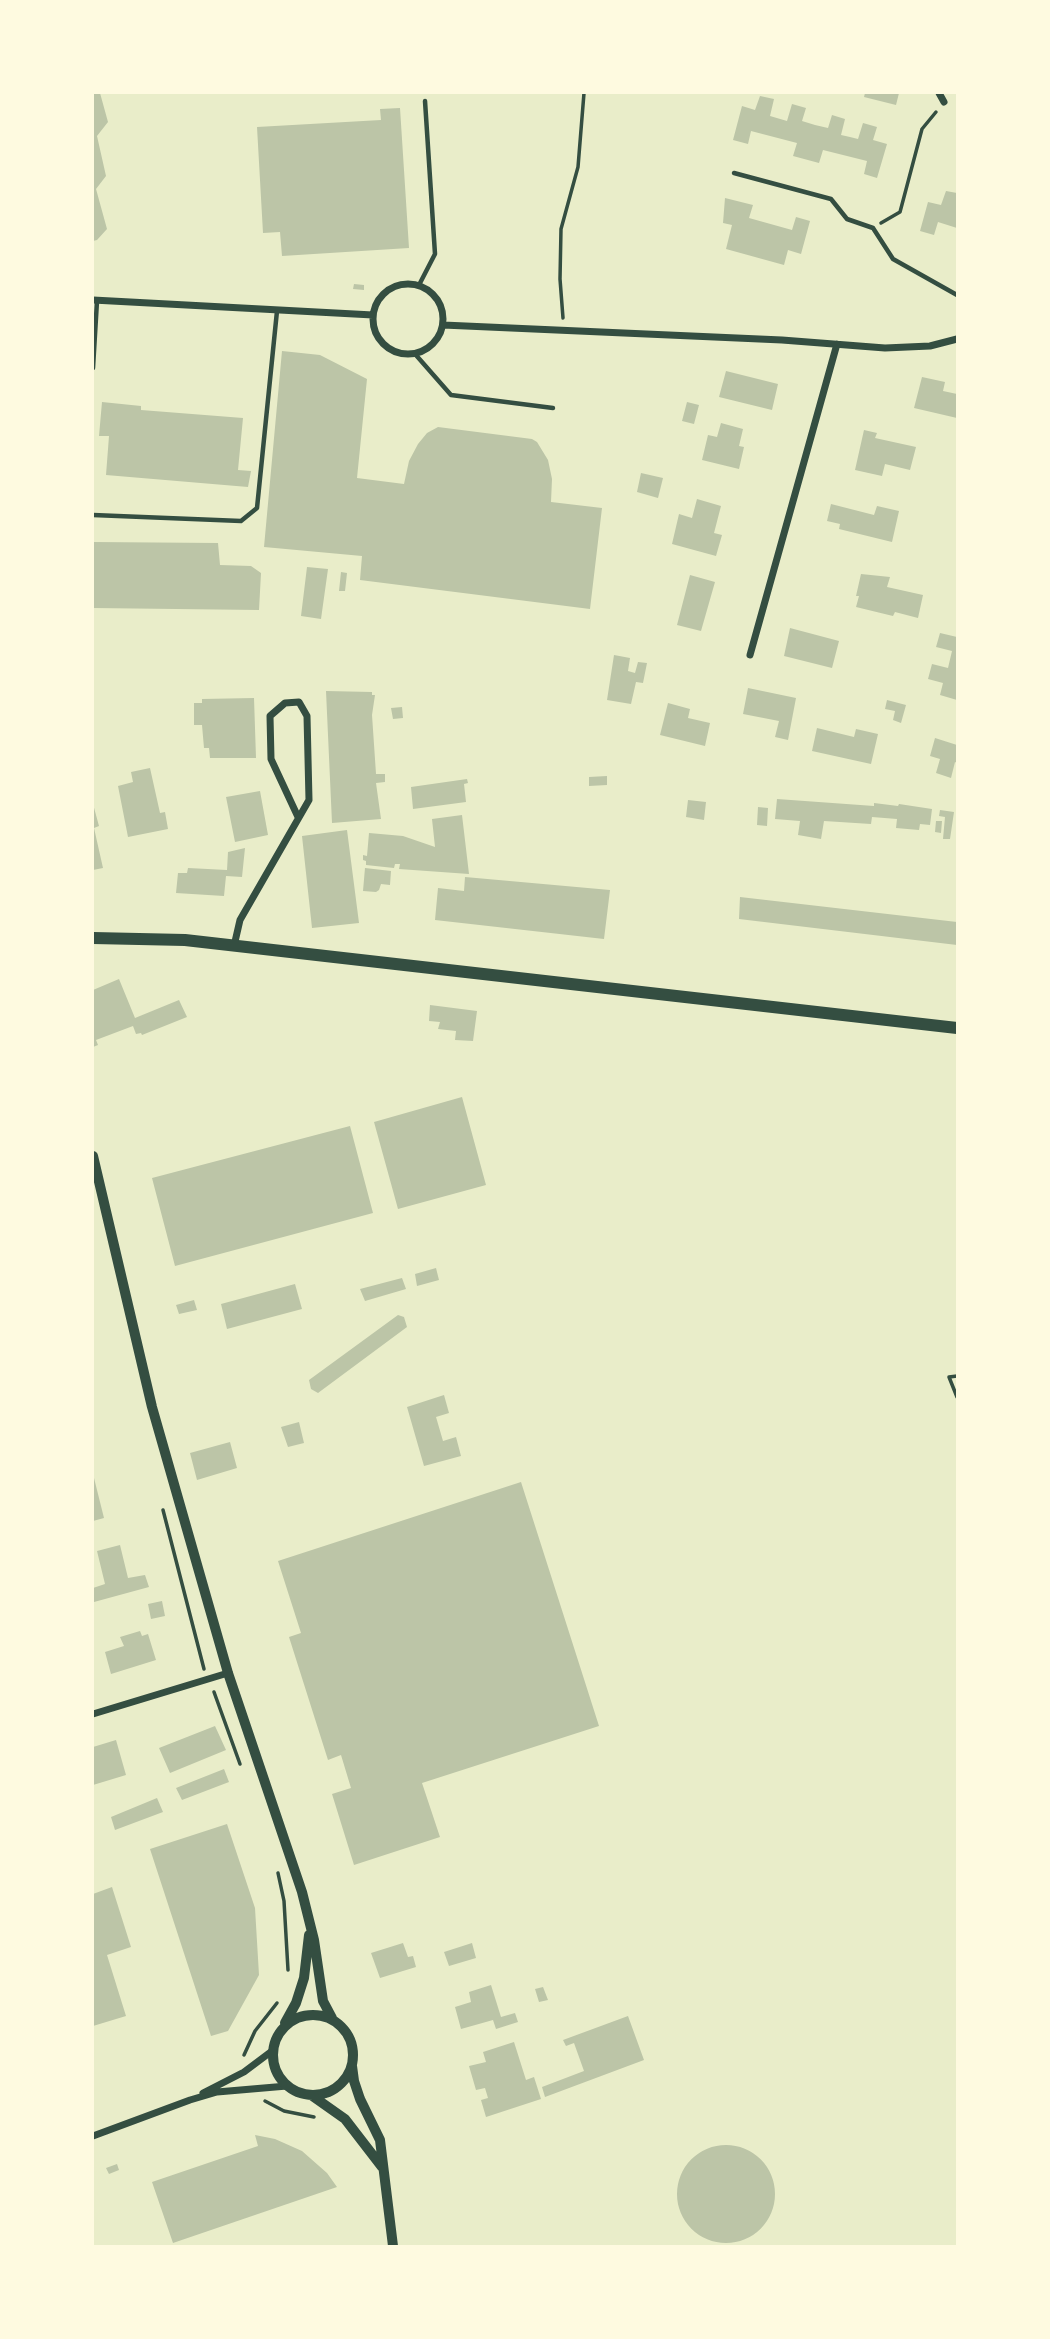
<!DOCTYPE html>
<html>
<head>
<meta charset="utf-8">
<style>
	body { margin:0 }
	#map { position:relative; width:1050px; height:2339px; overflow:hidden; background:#e9edc9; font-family:Cabin,sans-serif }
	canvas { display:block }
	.frame { position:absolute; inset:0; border:94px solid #fefae0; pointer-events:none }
</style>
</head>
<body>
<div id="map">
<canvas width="1050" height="2339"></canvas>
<div class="frame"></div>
</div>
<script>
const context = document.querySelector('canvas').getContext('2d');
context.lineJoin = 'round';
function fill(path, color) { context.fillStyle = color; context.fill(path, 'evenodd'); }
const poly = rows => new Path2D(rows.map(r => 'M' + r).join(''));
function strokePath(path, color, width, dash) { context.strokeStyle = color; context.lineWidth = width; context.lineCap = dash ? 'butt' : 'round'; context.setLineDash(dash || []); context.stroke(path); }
const building = poly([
	[93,93,100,93,108,122,97,136,106,176,96,189,107,229,97,240,93,241],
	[865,93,899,93,896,105,864,97],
	[760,96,774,99,770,116,787,121,792,104,806,108,802,121,815,125,828,128,832,115,845,119,841,135,850,137,858,139,863,123,877,127,873,140,887,144,877,178,864,174,867,161,823,150,819,163,793,156,797,143,751,131,748,144,733,140,742,106,755,110],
	[400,108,409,248,282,256,280,232,263,233,257,127,381,120,380,109],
	[946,191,957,193,957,228,938,222,934,235,920,231,928,202,941,205],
	[725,198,753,205,749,218,792,230,796,217,810,221,801,254,788,250,784,265,726,249,732,225,723,223],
	[354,284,364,285,364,290,353,289],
	[282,351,320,355,367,379,357,478,404,484,409,461,418,444,427,433,438,427,532,439,537,442,548,460,552,479,551,502,602,508,590,609,360,580,362,556,264,547],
	[726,371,778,384,772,410,719,397],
	[922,377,945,382,943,391,957,394,957,418,914,408],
	[102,402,141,406,141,410,243,418,238,470,251,471,248,487,106,475,109,436,99,436],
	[687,402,699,405,694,424,682,421],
	[721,423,743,429,739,446,744,447,739,469,702,460,708,435,717,437],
	[864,430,877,433,875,438,916,447,910,470,885,464,882,476,855,470],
	[641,473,663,478,658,498,637,492],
	[697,499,721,506,714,533,722,535,716,556,672,544,679,514,692,518],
	[831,504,874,515,877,506,899,511,892,542,839,529,840,524,827,521],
	[93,542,218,543,220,565,251,566,261,573,259,610,93,608],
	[307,567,328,569,321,619,301,616],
	[341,572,347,573,345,591,339,591],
	[861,574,890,577,887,587,923,595,918,618,895,612,893,616,856,607,859,596,856,596],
	[690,575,715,582,701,631,677,625],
	[790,628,839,641,832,668,784,656],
	[940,633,957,637,957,700,940,695,943,683,928,679,932,664,948,668,952,651,936,647],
	[614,655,630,658,628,671,635,673,638,662,647,663,643,683,636,682,631,704,607,700],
	[748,688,796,698,788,740,775,737,779,721,743,714],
	[326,691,372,692,372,695,375,695,372,715,376,774,385,774,385,782,376,783,381,819,332,823],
	[254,698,256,758,210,758,209,748,204,748,202,725,194,725,194,703,202,703,202,699],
	[887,700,906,705,901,723,893,720,895,711,885,709],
	[668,703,690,709,688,718,710,723,705,746,660,735],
	[402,707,403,718,393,719,391,708],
	[817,728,854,737,856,729,878,734,871,764,812,751],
	[935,738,957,745,957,763,955,762,951,778,936,773,940,759,930,756],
	[150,768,160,813,165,812,168,829,128,837,118,786,133,782,131,772],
	[607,776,607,785,589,786,589,777],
	[467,779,468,783,464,784,466,802,413,809,411,787],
	[260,791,268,835,235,842,226,797],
	[777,799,874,806,874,803,898,806,899,804,932,809,930,825,920,824,919,830,896,828,897,819,872,817,871,824,824,821,821,839,798,835,800,821,775,819],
	[688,800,706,802,704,820,686,817],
	[93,804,99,826,94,828,103,868,93,870],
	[758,807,768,808,767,826,757,825],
	[940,810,954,812,950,839,943,839,945,817,939,816],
	[462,815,469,874,399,869,400,864,395,864,394,868,366,865,366,861,363,860,363,855,367,856,369,833,403,836,435,847,432,819],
	[936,821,942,821,941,833,935,832],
	[347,830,359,923,312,928,302,836],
	[245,848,242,877,226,876,224,896,176,893,178,873,187,873,188,868,227,870,228,852],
	[365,868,391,871,390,885,381,884,379,890,376,892,363,891],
	[465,877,610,890,604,939,435,920,438,888,464,891],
	[740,897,957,922,957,945,739,919],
	[119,979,135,1018,179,1000,187,1017,142,1035,141,1033,136,1034,133,1026,96,1040,98,1045,93,1047,93,990],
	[430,1005,477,1011,473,1041,455,1040,456,1031,438,1029,440,1022,429,1021],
	[462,1097,486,1185,398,1209,374,1122],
	[350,1126,373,1213,175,1266,152,1178],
	[436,1268,439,1280,417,1286,415,1274],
	[402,1278,406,1289,365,1301,360,1289],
	[295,1284,302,1309,227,1329,221,1304],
	[194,1300,197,1310,179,1314,176,1305],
	[398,1315,404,1317,407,1327,318,1393,311,1389,309,1380],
	[444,1395,449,1413,436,1417,443,1441,456,1437,461,1456,424,1466,407,1407],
	[299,1422,304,1443,288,1447,281,1427],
	[230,1442,237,1468,197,1480,190,1453],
	[93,1474,104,1518,93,1521],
	[521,1482,599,1726,422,1783,440,1837,354,1865,332,1794,351,1788,341,1755,328,1760,289,1637,301,1633,278,1561],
	[120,1545,128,1578,145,1575,149,1587,94,1602,93,1588,105,1584,97,1551],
	[162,1601,165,1616,151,1619,148,1604],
	[140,1631,142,1636,148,1634,156,1660,111,1674,105,1652,124,1646,120,1637],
	[215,1726,226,1750,170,1773,159,1748],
	[116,1740,126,1775,93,1785,93,1747],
	[224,1769,229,1782,182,1800,176,1788],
	[157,1798,163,1812,115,1830,111,1817],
	[227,1824,255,1908,259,1975,228,2031,211,2036,150,1849],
	[112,1887,131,1947,107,1955,126,2016,93,2026,93,1894],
	[403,1943,408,1957,413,1956,416,1967,380,1978,371,1953],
	[472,1943,476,1958,449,1966,444,1952],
	[491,1985,501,2017,515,2013,518,2022,496,2029,493,2020,461,2029,455,2007,471,2002,469,1992],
	[543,1987,548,2000,539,2002,535,1989],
	[628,2016,644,2060,545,2097,542,2087,584,2071,574,2043,566,2046,563,2040],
	[514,2042,526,2080,534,2077,541,2099,486,2117,481,2100,488,2098,485,2088,476,2090,469,2066,486,2062,483,2052],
	[255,2135,275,2139,302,2151,327,2173,337,2187,173,2243,152,2182,258,2146],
	'677 2194a49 49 0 1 1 98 0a49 49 0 1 1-98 0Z',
	[117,2164,119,2170,109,2174,106,2168]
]);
const path = poly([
	[881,223,900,212,922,129,936,112],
	[563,318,560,279,561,229,578,167,584,93],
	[957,1376,949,1377,957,1397],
	[163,1510,204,1669],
	[214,1692,240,1764],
	[278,1873,284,1901,288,1970],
	[244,2055,255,2031,277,2003],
	[265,2101,284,2111,314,2117]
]);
const service = poly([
	[734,173,831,199,847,219,873,228,893,259,957,295],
	[419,285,435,254,425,101],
	[415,354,451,395,553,408],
	[93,368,97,301],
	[93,515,241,521,257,508,277,311]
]);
const minor = poly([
	[939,93,944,102],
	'373 319a35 35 0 1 1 70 0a35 35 0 1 1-70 0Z',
	[93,300,373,315],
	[443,325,782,340,885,348,930,346,957,339],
	[750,655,837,344],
	[234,946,240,920,309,800,307,716,299,702,285,703,270,716,271,759,298,817],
	[93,1714,228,1673],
	[203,2093,244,2072,272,2051],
	[93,2136,190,2100,217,2092,287,2086]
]);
const tertiary = poly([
	[93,1156,152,1407,228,1673,302,1892,314,1940,323,2001,332,2018],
	'273 2055a40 40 0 1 1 80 0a40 40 0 1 1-80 0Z',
	[285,2023,296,2003,304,1978,309,1935],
	[352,2066,354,2081,360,2099,380,2140,393,2246],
	[311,2095,345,2119,382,2167]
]);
const secondary = poly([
	[93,938,185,940,957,1028]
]);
fill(building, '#bcc5a7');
strokePath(path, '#344e41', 3.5);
strokePath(service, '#344e41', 4.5);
strokePath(minor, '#344e41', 7);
strokePath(tertiary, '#344e41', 10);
strokePath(secondary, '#344e41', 12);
</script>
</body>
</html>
